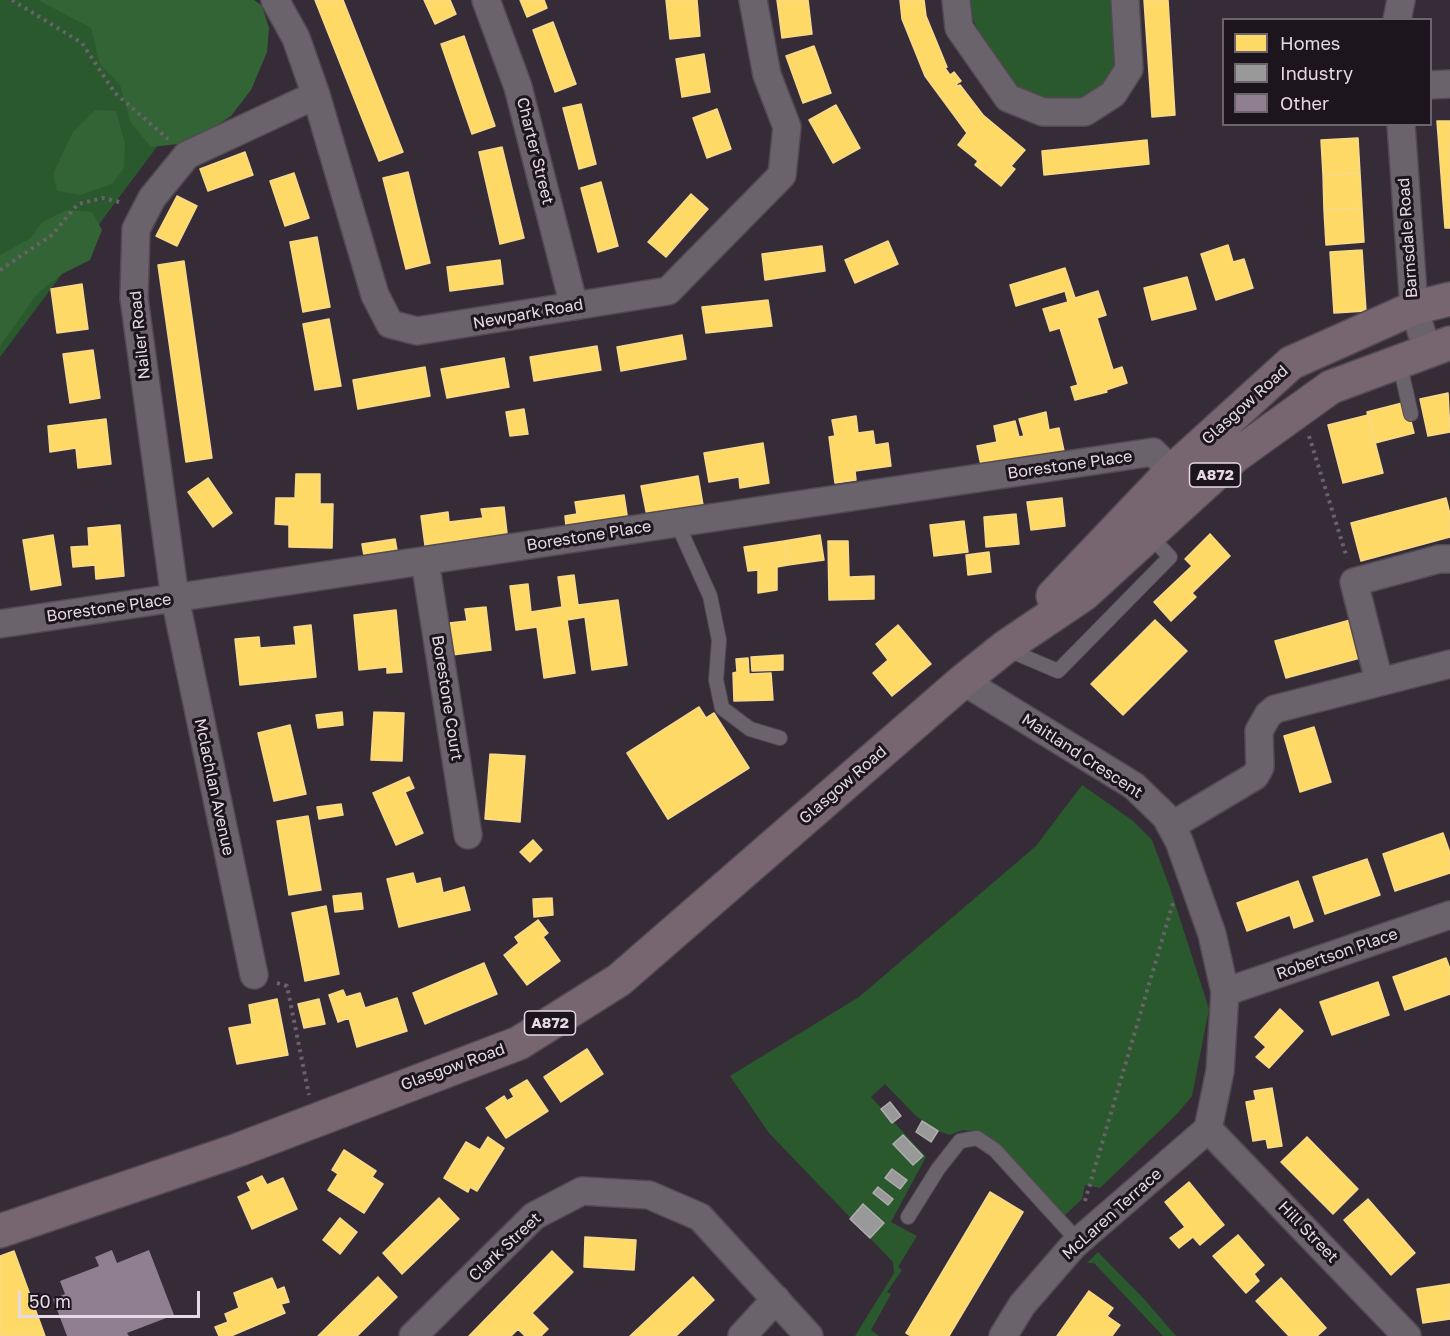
<!DOCTYPE html>
<html>
<head>
<meta charset="utf-8">
<style>
	body { margin:0 }
	#map { position:relative; width:1450px; height:1336px; overflow:hidden; background:#362c38; font-family:"Golos Text",sans-serif }
	canvas { display:block }
	.legend { position:absolute; left:1222px; top:18px; width:210px; height:108px; box-sizing:border-box; background:#1c151d; border:2px solid #6c636d; margin:0; padding:8px 10px; list-style:none; font-size:18px; color:#e5d9e6 }
	.legend li { display:flex; align-items:center; gap:12px; height:30px }
	.legend b { width:30px; border:2px solid #6c636d }
	.scale { position:absolute; left:18px; top:1291px; width:182px; height:27px; box-sizing:border-box; border:3px solid #e5d9e6; border-top:0; padding-left:8px; font-size:18px; line-height:21px; white-space:nowrap; color:#e5d9e6; -webkit-text-stroke:4px #1c151d; paint-order:stroke }
</style>
</head>
<body>
<div id="map">
<canvas width="1450" height="1336"></canvas>
<ul class="legend">
<li><b style="height:16px;background:#ffd966"></b>Homes</li>
<li><b style="height:16px;background:#999"></b>Industry</li>
<li><b style="height:16px;background:#8f7f90"></b>Other</li>
</ul>
<div class="scale">50 m</div>
</div>
<script>
const context = document.querySelector('canvas').getContext('2d');
context.lineJoin = 'round';
function fill(path, color) { context.fillStyle = color; context.fill(path, 'evenodd'); }
const poly = rows => new Path2D(rows.map(r => 'M' + r).join(''));
function strokePath(path, color, width, dash) { context.strokeStyle = color; context.lineWidth = width; context.lineCap = dash ? 'butt' : 'round'; context.setLineDash(dash || []); context.stroke(path); }
function label(font, color, halo, rows, align = 'center') {
  context.font = font + ' "Golos Text",sans-serif'; context.lineWidth = 6; context.setLineDash([]); context.textBaseline = 'middle'; context.strokeStyle = halo; context.fillStyle = color; for (const [text, x, y, turn = 0] of rows) {
    context.save(); context.translate(x, y); context.rotate((+turn || 0) * Math.PI / 180); context.textAlign = isNaN(turn) ? turn : align; if (halo) context.strokeText(text, 0, 0); context.fillText(text, 0, 0); context.restore();
  }
}
const green = poly([
	[0,0,254,0,262,6,0,357],
	[968,0,1112,0,1116,72,1091,97,1051,103,1019,91,988,55,968,7],
	[1082,785,1133,821,1152,840,1170,888,1209,1009,1192,1096,1177,1114,1100,1188,1085,1185,1082,1199,1064,1216,990,1137,972,1131,963,1130,950,1135,938,1131,916,1116,885,1084,871,1097,926,1157,891,1222,917,1236,898,1267,902,1270,887,1292,891,1294,871,1330,879,1336,855,1336,894,1273,893,1262,769,1133,730,1076,859,997,1036,846],
	[1098,1252,1145,1300,1176,1336,1163,1336,1094,1263,1087,1263]
]);
const forest = poly([
	[38,0,254,0,262,6,269,28,267,52,251,90,231,116,204,134,179,144,151,147,131,123,120,85,100,64,91,28],
	[95,110,116,111,125,143,124,168,112,184,80,195,57,191,53,174,73,132],
	[67,210,92,212,102,230,90,260,62,274,38,293,0,346,0,255,31,238,42,222]
]);
const homes = poly([
	[315,0,343,0,403,152,379,161,315,0],
	[424,0,450,0,456,14,435,24,424,0],
	[520,0,544,0,547,8,527,17,520,0],
	[666,0,697,0,700,36,670,39,666,0],
	[777,0,808,0,812,34,782,38,777,0],
	[900,0,924,0,926,16,947,67,945,68,950,75,954,72,961,81,956,84,958,86,960,85,983,115,1025,150,1011,166,1015,169,1001,186,975,165,978,161,958,145,967,133,925,76,902,19,900,0],
	[1144,0,1168,0,1175,115,1152,117,1144,0],
	[553,22,576,84,555,92,533,30,553,22],
	[464,36,495,126,472,134,441,44,464,36],
	[814,46,831,93,803,103,786,56,814,46],
	[704,54,710,92,682,97,676,59,704,54],
	[581,104,596,164,579,169,563,108,581,104],
	[836,105,860,148,833,163,809,120,836,105],
	[717,109,731,149,707,158,693,118,717,109],
	[1437,121,1450,121,1450,228,1445,228,1437,121],
	[1358,138,1360,173,1323,175,1321,140,1358,138],
	[1147,140,1149,164,1044,175,1042,151,1147,140],
	[502,147,524,238,500,244,479,152,502,147],
	[245,152,253,175,208,191,200,169,245,152],
	[408,172,430,263,406,269,383,178,408,172],
	[294,173,309,218,285,226,270,181,294,173],
	[1360,173,1362,208,1324,210,1323,175,1360,173],
	[601,182,618,246,598,252,581,188,601,182],
	[691,194,708,209,666,257,648,242,691,194],
	[177,196,197,206,177,246,156,236,177,196],
	[1362,208,1364,242,1326,245,1324,210,1362,208],
	[317,237,330,307,303,312,290,242,317,237],
	[888,241,898,264,855,283,845,260,888,241],
	[1228,245,1233,262,1244,259,1253,288,1216,300,1201,254,1228,245],
	[822,246,825,271,765,280,762,254,822,246],
	[1362,250,1366,311,1334,313,1330,252,1362,250],
	[500,260,503,284,450,291,447,267,500,260],
	[184,261,212,458,186,462,158,265,184,261],
	[1065,268,1075,298,1098,291,1106,315,1097,318,1113,370,1122,367,1127,383,1106,390,1107,392,1075,400,1071,387,1078,385,1060,328,1050,331,1043,309,1068,302,1065,291,1016,306,1010,285,1065,268],
	[1187,277,1196,309,1152,320,1144,288,1187,277],
	[82,284,88,329,57,333,51,289,82,284],
	[768,300,772,326,706,333,702,307,768,300],
	[329,319,341,386,315,390,303,324,329,319],
	[682,335,686,359,621,371,617,347,682,335],
	[597,346,601,370,534,381,530,357,597,346],
	[93,350,100,398,70,403,63,354,93,350],
	[504,358,509,387,447,398,441,369,504,358],
	[425,367,430,396,358,409,353,380,425,367],
	[1448,393,1450,432,1428,436,1420,399,1448,393],
	[1406,402,1414,433,1375,443,1367,412,1406,402],
	[524,409,528,434,510,436,506,412,524,409],
	[1046,412,1049,430,1059,428,1064,451,982,470,977,446,997,442,994,426,1015,421,1019,437,1024,436,1019,419,1046,412],
	[1368,415,1383,473,1343,483,1328,425,1368,415],
	[856,416,858,433,873,431,875,445,888,443,891,466,855,471,856,480,835,483,829,437,835,436,832,420,856,416],
	[106,419,111,464,78,468,76,448,50,452,48,426,106,419],
	[763,443,769,483,740,488,739,477,709,482,704,453,763,443],
	[296,474,320,474,320,504,333,504,332,548,289,547,289,525,275,524,276,498,295,498,296,474],
	[698,476,704,511,648,521,641,486,698,476],
	[208,478,232,513,213,527,188,492,208,478],
	[624,495,628,521,567,537,565,516,577,514,575,502,624,495],
	[1062,498,1065,526,1031,530,1027,502,1062,498],
	[1446,498,1450,514,1450,537,1361,561,1351,523,1446,498],
	[504,507,508,542,485,545,484,538,453,541,454,550,426,553,421,516,448,512,449,522,483,518,481,509,504,507],
	[1016,514,1019,544,986,547,984,517,1016,514],
	[964,521,968,552,934,556,930,525,964,521],
	[120,525,124,576,96,579,95,565,73,567,71,547,89,546,88,528,120,525],
	[1210,534,1230,556,1192,593,1196,597,1171,621,1154,602,1192,566,1185,559,1210,534],
	[53,535,61,585,31,590,23,540,53,535],
	[820,535,824,560,788,565,784,541,820,535],
	[395,539,398,556,365,561,362,544,395,539],
	[784,541,788,565,777,567,777,590,758,593,758,570,748,571,744,547,784,541],
	[828,541,848,541,849,577,874,576,874,599,829,600,828,541],
	[989,552,991,572,968,575,966,555,989,552],
	[574,575,578,605,618,600,627,665,592,670,585,617,567,620,575,673,544,678,537,627,516,630,510,586,528,584,531,612,562,607,558,577,574,575],
	[486,607,491,650,452,655,449,623,467,621,465,609,486,607],
	[396,610,402,672,387,673,387,667,359,670,354,615,396,610],
	[1155,620,1187,651,1123,715,1091,684,1155,620],
	[1350,620,1360,658,1286,678,1275,641,1350,620],
	[311,625,316,677,240,685,235,639,259,637,260,648,296,645,294,627,311,625],
	[898,625,931,664,892,696,873,673,888,660,876,644,898,625],
	[783,655,783,670,752,671,751,657,783,655],
	[748,658,749,674,771,673,773,700,734,701,733,673,737,672,736,659,748,658],
	[699,707,706,718,714,713,749,768,668,819,627,753,699,707],
	[342,712,343,725,318,728,316,715,342,712],
	[374,712,404,713,402,761,371,760,374,712],
	[290,725,306,794,274,801,258,733,290,725],
	[1314,727,1331,782,1300,792,1284,736,1314,727],
	[490,754,525,756,520,822,485,819,490,754],
	[409,777,414,788,405,792,423,833,396,845,373,793,409,777],
	[341,804,343,815,319,819,317,807,341,804],
	[308,816,321,890,289,895,277,821,308,816],
	[1443,833,1450,853,1450,873,1395,891,1383,854,1443,833],
	[533,840,542,850,530,862,520,852,533,840],
	[1367,859,1380,895,1325,914,1313,877,1367,859],
	[413,873,416,884,440,878,443,893,464,887,470,910,399,927,387,879,413,873],
	[1298,881,1313,921,1294,928,1290,915,1247,931,1237,903,1298,881],
	[361,893,363,909,335,912,333,896,361,893],
	[552,898,553,915,534,917,533,899,552,898],
	[326,906,339,974,305,981,292,913,326,906],
	[538,920,548,933,543,937,560,961,527,985,504,955,519,943,515,937,538,920],
	[1446,958,1450,969,1450,994,1405,1010,1393,977,1446,958],
	[484,963,497,994,425,1024,413,993,484,963],
	[1378,982,1389,1015,1332,1035,1320,1002,1378,982],
	[343,990,346,997,360,993,365,1008,397,998,407,1031,357,1047,349,1018,338,1022,329,995,343,990],
	[277,999,288,1055,237,1064,229,1028,252,1024,249,1005,277,999],
	[319,999,325,1024,304,1028,298,1004,319,999],
	[1280,1009,1303,1031,1269,1068,1256,1057,1266,1047,1255,1037,1280,1009],
	[587,1049,603,1074,561,1102,544,1077,587,1049],
	[527,1080,548,1111,506,1138,486,1108,504,1096,507,1101,514,1097,510,1090,527,1080],
	[1272,1088,1282,1146,1268,1148,1266,1139,1253,1141,1246,1102,1256,1100,1254,1091,1272,1088],
	[488,1137,504,1148,477,1191,470,1187,468,1192,444,1178,466,1142,480,1150,488,1137],
	[1307,1137,1358,1189,1333,1214,1281,1162,1307,1137],
	[344,1150,376,1171,372,1177,383,1184,364,1213,328,1190,338,1174,332,1170,344,1150],
	[262,1176,267,1185,283,1178,297,1209,252,1229,238,1197,251,1191,247,1183,262,1176],
	[1189,1182,1224,1225,1200,1245,1193,1237,1179,1248,1170,1238,1185,1227,1165,1202,1189,1182],
	[990,1192,1023,1212,949,1336,911,1336,906,1333,990,1192],
	[439,1198,459,1219,402,1274,383,1253,439,1198],
	[1368,1199,1415,1253,1391,1275,1344,1220,1368,1199],
	[340,1218,357,1232,340,1254,323,1240,340,1218],
	[1238,1235,1264,1265,1254,1274,1259,1281,1246,1293,1213,1256,1238,1235],
	[585,1237,636,1240,634,1270,584,1267,585,1237],
	[14,1251,45,1336,0,1336,0,1256,14,1251],
	[552,1251,573,1272,532,1313,548,1329,541,1336,525,1336,518,1329,511,1336,469,1336,552,1251],
	[378,1277,397,1297,357,1336,318,1336,378,1277],
	[693,1277,714,1300,676,1336,630,1336,693,1277],
	[272,1278,277,1290,284,1287,289,1302,281,1304,285,1313,231,1336,219,1336,215,1327,228,1322,225,1314,239,1308,234,1293,272,1278],
	[1281,1278,1326,1328,1317,1336,1289,1336,1256,1301,1281,1278],
	[1450,1284,1450,1319,1423,1323,1417,1289,1450,1284],
	[1089,1291,1113,1308,1107,1316,1120,1325,1112,1336,1057,1336,1089,1291]
]);
const industry = poly([
	[890,1102,901,1116,892,1123,881,1109,890,1102],
	[922,1121,938,1131,931,1142,916,1132,922,1121],
	[903,1135,923,1156,913,1165,893,1144,903,1135],
	[892,1169,907,1180,900,1189,885,1178,892,1169],
	[878,1187,893,1199,888,1205,873,1193,878,1187],
	[863,1204,884,1223,870,1238,850,1219,863,1204]
]);
const building = poly([
	[112,1250,117,1263,149,1250,174,1315,127,1333,129,1336,67,1336,53,1299,65,1294,60,1281,99,1266,95,1257]
]);
const path = poly([
	[12,0,82,43,115,93,168,139],
	[0,270,52,235,78,204,103,198,123,203],
	[1309,436,1347,558],
	[277,983,287,986,309,1095],
	[1085,1201,1173,903]
]);
const lane = poly([
	[1399,361,1411,414],
	[677,523,710,596,719,640,716,680,722,708,750,729,780,738],
	[1006,649,1058,671,1170,557,1149,535],
	[908,1217,938,1169,960,1141,977,1138,995,1150,1078,1241]
]);
const street = poly([
	[275,0,296,38,316,95,375,295,390,324,417,331,668,291,782,175,787,127,767,75,753,0],
	[486,0,518,87,574,306],
	[956,0,959,28,1008,98,1043,112,1085,112,1113,94,1129,69,1125,0],
	[1397,20,1401,0],
	[1430,85,1450,84],
	[1401,124,1414,308,1427,350],
	[425,561,468,835],
	[0,624,1153,452,1172,471,1193,466],
	[963,681,1134,786,1166,817,1179,841,1212,934,1225,992,1220,1071,1208,1129],
	[1379,681,1354,582,1439,559,1450,559],
	[1171,826,1255,776,1260,767,1259,731,1268,715,1275,709,1450,664],
	[254,975,175,598,134,298,136,229,152,198,187,155,316,95],
	[1225,992,1450,915],
	[1208,1129,1407,1336],
	[413,1336,534,1216,582,1191,649,1195,700,1217,809,1336],
	[742,1336,776,1299],
	[1003,1336,1022,1305,1074,1245,1208,1129]
]);
const primary = poly([
	[1053,596,1172,471,1291,363,1414,308,1450,299],
	[0,1231,238,1150,519,1043,619,980,963,681,1004,648,1084,594,1235,456,1331,387,1450,343]
]);
const shields = [
	[1215,475,51],
	[550,1023,51]
];
const shieldNames = [
	["A872",1215,475],
	["A872",550,1023]
];
const streetNames = [
	["Charter Street",535,151,76],
	["Barnsdale Road",1408,238,-94],
	["Newpark Road",528,314,-10],
	["Nailer Road",140,335,-96],
	["Glasgow Road",1245,405,-42],
	["Borestone Place",1070,465,-8],
	["Borestone Place",589,536,-9],
	["Borestone Place",109,608,-8],
	["Borestone Court",447,698,81],
	["Maitland Crescent",1082,756,33],
	["Glasgow Road",843,785,-41],
	["Mclachlan Avenue",214,787,78],
	["Robertson Place",1337,954,-19],
	["Glasgow Road",453,1067,-20],
	["McLaren Terrace",1112,1214,-42],
	["Hill Street",1308,1232,46],
	["Clark Street",505,1247,-43]
];
fill(green, '#29592c');
fill(forest, '#336435');
fill(homes, '#ffd966');
strokePath(homes, '#f7d98c', 1.5);
fill(industry, '#999');
strokePath(industry, '#b0acb0', 1.5);
fill(building, '#8f7f90');
strokePath(lane, '#524953', 16);
strokePath(street, '#524953', 30);
strokePath(primary, '#524953', 36);
strokePath(path, '#6a626b', 4, [3, 4.5]);
strokePath(lane, '#6b636c', 14);
strokePath(street, '#6b636c', 27);
strokePath(primary, '#776670', 33);
for (const [x, y, w] of shields) { const box = new Path2D(); box.roundRect(x - w / 2, y - 12, w, 24, 4.5); context.fillStyle = '#1c151d'; context.fill(box); strokePath(box, '#e5d9e6', 1.5); }
label('bold 15px', '#e5d9e6', null, shieldNames);
label('16px', '#e5d9e6', '#1c151d', streetNames);
</script>
</body>
</html>
